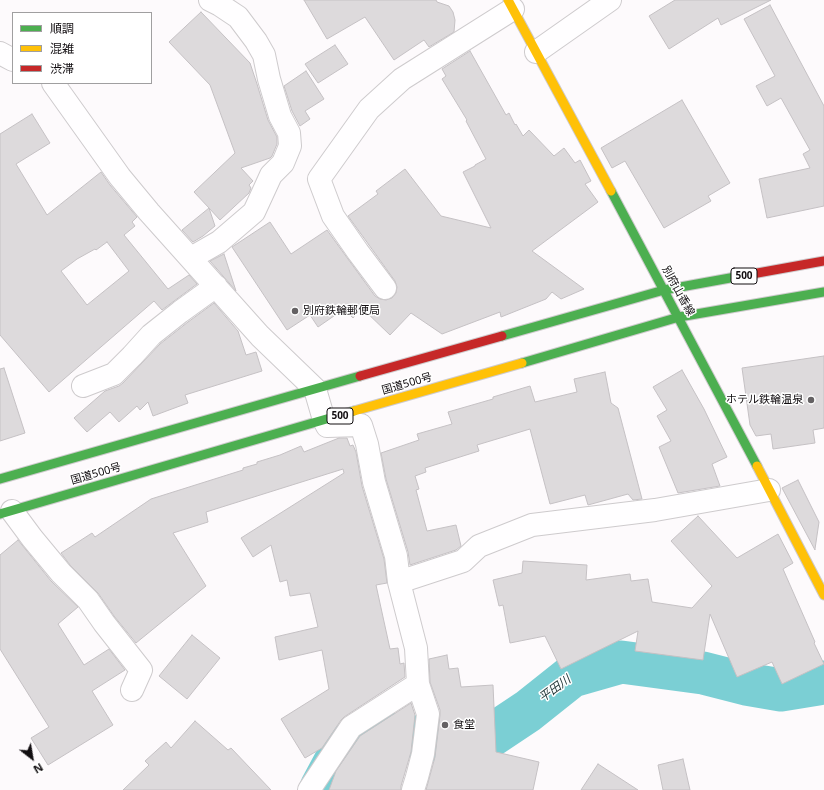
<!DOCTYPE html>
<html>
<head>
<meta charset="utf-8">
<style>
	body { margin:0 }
	#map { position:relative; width:824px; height:790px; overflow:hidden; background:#fdfafc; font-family:"Noto Sans","Noto Sans JP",sans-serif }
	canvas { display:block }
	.legend { position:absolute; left:12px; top:12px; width:140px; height:72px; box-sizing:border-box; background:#fff; border:1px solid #a09fa0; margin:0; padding:5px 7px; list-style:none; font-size:12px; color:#120e11 }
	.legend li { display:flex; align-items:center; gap:8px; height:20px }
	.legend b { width:20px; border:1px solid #a09fa0 }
	.north { position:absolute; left:12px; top:738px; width:40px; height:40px; -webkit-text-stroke:3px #fff; paint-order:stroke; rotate:149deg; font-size:11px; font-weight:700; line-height:16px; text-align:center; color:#120e11 }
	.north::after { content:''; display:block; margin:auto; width:14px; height:18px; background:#120e11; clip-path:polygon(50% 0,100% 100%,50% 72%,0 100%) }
</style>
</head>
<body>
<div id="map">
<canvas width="824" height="790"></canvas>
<ul class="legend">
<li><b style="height:5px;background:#4caf50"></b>順調</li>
<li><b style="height:5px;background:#ffc107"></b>混雑</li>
<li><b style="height:5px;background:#c62828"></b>渋滞</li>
</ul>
<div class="north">N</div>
</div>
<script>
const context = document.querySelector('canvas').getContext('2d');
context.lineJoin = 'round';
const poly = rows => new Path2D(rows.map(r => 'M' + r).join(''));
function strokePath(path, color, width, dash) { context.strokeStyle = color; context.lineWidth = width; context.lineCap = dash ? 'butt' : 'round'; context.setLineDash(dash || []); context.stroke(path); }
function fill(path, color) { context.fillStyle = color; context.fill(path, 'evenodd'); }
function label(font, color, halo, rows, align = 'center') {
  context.font = font + ' "Noto Sans","Noto Sans JP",sans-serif'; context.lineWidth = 3; context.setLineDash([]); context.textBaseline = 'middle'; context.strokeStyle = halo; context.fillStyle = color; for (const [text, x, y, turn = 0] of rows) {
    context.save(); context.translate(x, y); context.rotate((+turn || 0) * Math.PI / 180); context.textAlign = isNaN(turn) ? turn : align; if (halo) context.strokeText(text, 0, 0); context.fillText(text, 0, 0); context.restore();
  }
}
const river = poly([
	[321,788,336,760,351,742,368,733,374,732,416,737,448,742,492,735,528,711,572,676,621,662,703,673,746,684,781,690,818,684,824,682]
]);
const building = poly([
	[304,0,436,0,437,2,449,6,453,12,455,20,454,32,429,47,424,40,394,60,365,17,327,39,304,0],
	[675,0,771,0,721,25,718,18,669,49,649,16,675,0],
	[770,5,824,106,824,206,767,218,759,179,810,168,803,154,810,150,781,98,767,106,756,86,775,76,744,19,770,5],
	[201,12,250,63,257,84,268,120,277,137,277,144,272,156,270,158,241,168,253,181,249,185,251,188,249,193,220,220,209,208,215,226,203,236,193,242,182,230,209,208,194,192,235,153,210,85,169,42,201,12],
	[335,45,348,64,318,83,305,64,335,45],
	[470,51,506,115,509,113,515,125,516,124,523,136,529,130,554,156,564,148,575,163,580,160,591,181,585,184,598,202,532,251,584,289,561,299,552,292,546,299,501,317,500,312,442,334,411,313,390,335,362,308,353,318,344,309,318,327,310,315,287,330,232,247,270,222,291,254,327,230,348,259,375,296,380,299,386,300,392,298,396,293,397,287,395,281,348,216,378,194,376,191,405,169,441,216,491,228,463,172,475,166,475,165,486,159,466,121,467,120,442,79,446,76,442,69,470,51],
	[306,71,324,99,305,111,310,119,300,126,292,111,284,86,306,71],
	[682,100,730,183,708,196,711,201,664,228,625,161,612,168,601,148,682,100],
	[32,114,50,143,16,164,47,215,101,172,110,185,137,217,132,222,135,226,124,235,168,289,189,275,197,284,162,310,154,301,49,392,0,335,0,134,32,114],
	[107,242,129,271,87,305,61,271,77,259,95,249,96,250,107,242],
	[224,254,236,291,210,261,224,254],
	[214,303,238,331,246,355,256,352,262,371,185,395,188,403,153,416,148,402,140,410,137,406,119,422,110,412,87,432,74,418,105,391,119,386,123,383,160,344,188,322,214,303],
	[824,356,824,428,813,430,815,443,773,449,771,434,756,436,750,425,742,368,824,356],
	[4,368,25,433,0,441,0,369,4,368],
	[682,370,704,409,727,457,712,464,720,486,678,493,659,447,671,441,657,416,667,410,653,387,682,370],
	[605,372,611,403,618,408,642,499,633,500,628,494,588,505,585,495,550,504,530,429,477,445,479,451,425,468,426,472,415,476,419,489,416,490,427,531,456,525,461,546,456,550,410,565,408,552,386,479,381,453,419,440,417,434,452,424,448,412,493,399,493,397,530,386,535,402,577,392,574,379,605,372],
	[339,438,347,438,350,446,353,445,356,452,362,486,384,559,387,583,376,585,390,649,398,648,400,664,404,663,405,677,344,717,341,720,322,748,305,758,281,719,329,689,322,650,279,660,275,637,318,627,310,593,290,596,287,580,280,582,271,545,253,557,241,538,344,473,343,469,206,512,208,522,173,533,206,586,136,643,114,616,98,593,70,565,61,553,92,533,95,537,151,499,243,470,243,468,257,464,257,462,280,455,301,446,304,452,339,438],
	[798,480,819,522,815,549,815,550,782,488,798,480],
	[698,516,737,558,778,534,793,563,783,569,815,642,814,643,824,664,782,684,772,662,737,677,710,614,703,660,635,651,638,631,561,669,545,636,510,643,503,605,499,606,493,580,522,573,523,561,587,565,586,580,630,574,631,581,648,579,652,602,692,608,712,586,671,541,698,516],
	[18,540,51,581,78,607,58,624,84,665,109,649,125,670,92,691,113,725,48,765,31,738,49,727,0,649,0,555,18,540],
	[192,635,220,658,187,699,159,676,192,635],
	[447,655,449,669,458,668,461,687,493,685,496,752,539,762,533,790,426,790,435,757,440,715,440,710,430,682,429,659,447,655],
	[411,703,415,715,411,752,401,786,401,790,329,790,336,771,360,736,411,703],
	[195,721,228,750,231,748,271,790,123,790,149,765,145,761,166,742,171,748,195,721],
	[683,759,690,790,663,790,658,765,683,759],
	[598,764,638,790,581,790,598,764]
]);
const street = poly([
	[536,52,610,0],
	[0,53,13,60],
	[53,83,120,177,149,212,260,336,315,389,324,420,327,426,361,425,367,444,374,482,396,556,399,582,416,648,418,684,428,714,423,754,417,777,413,790],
	[191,258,219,242,254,212,266,186,271,175,283,163,290,146,289,133,280,116,269,79,264,55,256,41,238,17,220,5,210,0],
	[385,288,358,252,333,216,319,179,369,109,402,79,513,9],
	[83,386,114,374,132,356,151,335,180,312,216,286],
	[12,511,32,538,61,573,88,600,104,623,141,670,132,690],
	[399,582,463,561,479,546,532,525,655,510,769,490],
	[309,790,351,727,418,684]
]);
const fast = poly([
	[611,191,757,466],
	[502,336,664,290,741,276],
	[522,363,679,317,824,292],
	[0,479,360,376],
	[0,514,354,411]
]);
const slow = poly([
	[508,0,611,191],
	[354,411,522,363],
	[757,466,824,595]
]);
const jam = poly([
	[741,276,824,261],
	[360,376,502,336]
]);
const markers = [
	[295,311,4,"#646163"],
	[811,400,4,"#646163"],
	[445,725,4,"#646163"]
];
const shields = [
	[744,276,26],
	[340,416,26]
];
const shieldNames = [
	["500",744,276],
	["500",340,416]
];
const streetNames = [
	["別府山香線",678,291,61],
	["国道500号",407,384,-16],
	["国道500号",96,474,-16]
];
const poiNames = [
	["別府鉄輪郵便局",303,311],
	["ホテル鉄輪温泉",803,400,"right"],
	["食堂",453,725]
];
const waterNames = [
	["平田川",555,689,-36]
];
strokePath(river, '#7bcfd4', 43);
fill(building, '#dddadc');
strokePath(building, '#c5c1c4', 1);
strokePath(street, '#cecbcd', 24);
strokePath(fast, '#cecbcd', 11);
strokePath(slow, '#cecbcd', 11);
strokePath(jam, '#cecbcd', 11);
strokePath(street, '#fffeff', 22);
strokePath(fast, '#4caf50', 9);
strokePath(slow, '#ffc107', 9);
strokePath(jam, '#c62828', 9);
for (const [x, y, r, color] of markers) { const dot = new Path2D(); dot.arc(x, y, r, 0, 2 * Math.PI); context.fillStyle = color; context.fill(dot); strokePath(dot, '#fff', 1.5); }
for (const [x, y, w] of shields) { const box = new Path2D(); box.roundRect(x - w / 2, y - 8, w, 16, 3); context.fillStyle = '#fff'; context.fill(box); strokePath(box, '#120e11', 1); }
label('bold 10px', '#120e11', null, shieldNames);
label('11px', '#120e11', '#fff', streetNames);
label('11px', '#120e11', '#fff', poiNames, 'left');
label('italic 12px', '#1e3435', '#fff', waterNames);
</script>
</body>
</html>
